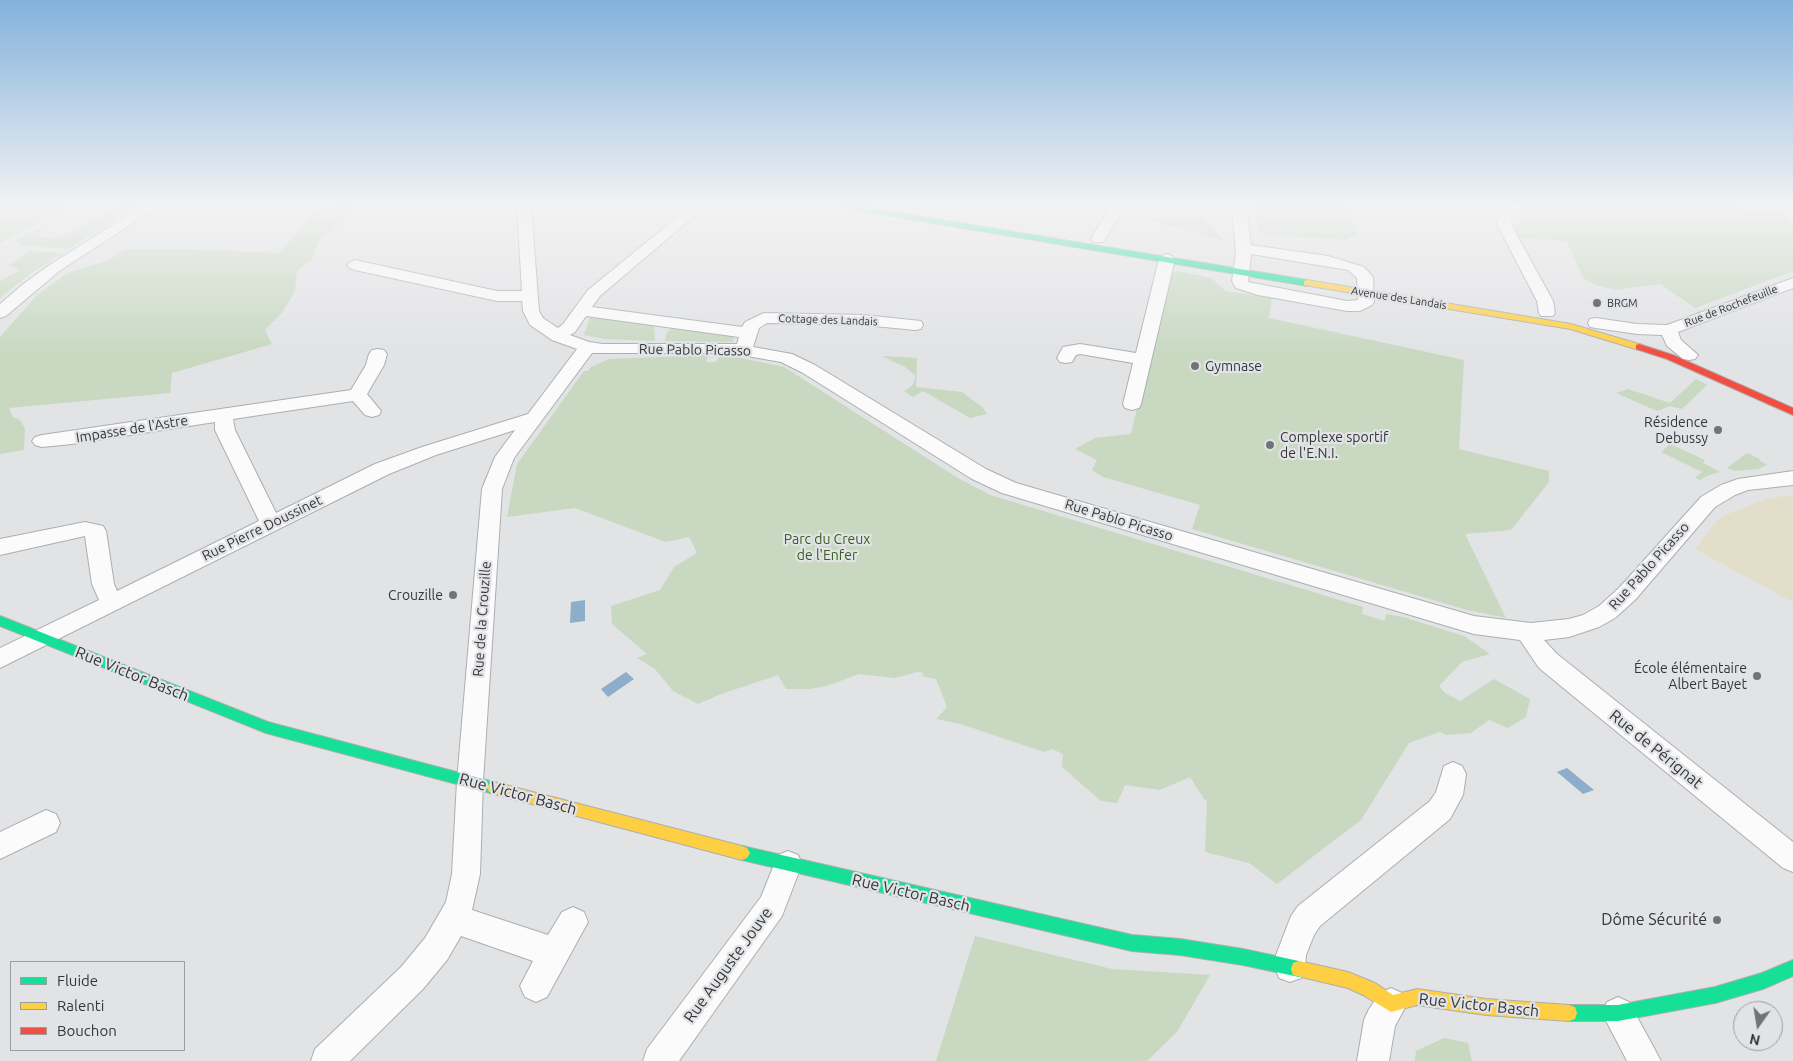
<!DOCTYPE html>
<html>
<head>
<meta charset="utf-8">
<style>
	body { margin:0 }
	#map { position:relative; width:1793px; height:1061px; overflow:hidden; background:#e2e3e5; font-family:Ubuntu,sans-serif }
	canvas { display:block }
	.legend { position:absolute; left:10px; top:961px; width:175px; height:90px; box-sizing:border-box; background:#e1e3e6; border:1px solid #9c9ea0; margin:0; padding:6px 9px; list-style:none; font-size:15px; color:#353637 }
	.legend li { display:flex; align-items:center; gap:10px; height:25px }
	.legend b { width:25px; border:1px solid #9c9ea0 }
	.north { position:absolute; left:1733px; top:1001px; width:50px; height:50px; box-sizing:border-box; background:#e1e3e6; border:1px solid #9c9ea0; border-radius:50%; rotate:193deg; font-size:14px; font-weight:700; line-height:20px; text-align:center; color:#353637 }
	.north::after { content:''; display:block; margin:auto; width:18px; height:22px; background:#727374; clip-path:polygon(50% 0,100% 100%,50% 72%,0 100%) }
</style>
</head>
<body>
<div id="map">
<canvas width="1793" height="1061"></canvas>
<ul class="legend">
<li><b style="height:6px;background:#16e098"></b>Fluide</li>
<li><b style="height:6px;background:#ffcf43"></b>Ralenti</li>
<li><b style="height:6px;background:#f24e42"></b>Bouchon</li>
</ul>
<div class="north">N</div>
</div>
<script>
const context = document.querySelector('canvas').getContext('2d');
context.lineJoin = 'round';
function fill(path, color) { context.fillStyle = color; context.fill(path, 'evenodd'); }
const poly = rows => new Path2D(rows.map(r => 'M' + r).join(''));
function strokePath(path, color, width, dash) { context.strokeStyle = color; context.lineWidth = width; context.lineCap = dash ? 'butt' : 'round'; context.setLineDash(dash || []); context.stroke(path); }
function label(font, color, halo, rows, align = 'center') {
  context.font = font + ' Ubuntu,sans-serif'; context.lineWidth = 4.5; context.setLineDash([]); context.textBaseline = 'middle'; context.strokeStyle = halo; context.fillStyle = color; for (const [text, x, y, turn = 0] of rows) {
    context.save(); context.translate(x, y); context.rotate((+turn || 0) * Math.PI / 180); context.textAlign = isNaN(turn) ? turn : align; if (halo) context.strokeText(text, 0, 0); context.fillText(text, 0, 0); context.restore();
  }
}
const green = poly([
	[0,206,72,206,0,243],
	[118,206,137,206,69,249,20,245,15,240,37,229,43,230,38,236,57,239],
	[335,206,361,206,347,220,330,231,318,243,312,260,297,271,295,291,281,314,265,330,272,344,172,373,170,393,9,408,13,417,20,420,25,429,24,450,0,454,0,337,37,295,67,273,109,260,118,253,128,249,186,249,279,253,312,214],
	[1255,206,1349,206,1357,234,1345,240,1259,234],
	[1514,206,1740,206,1755,214,1781,211,1793,226,1793,271,1695,308,1660,284,1615,290,1596,285,1584,279,1566,241,1516,238,1511,225,1521,222,1525,218,1519,206],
	[1201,215,1224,241,1146,219],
	[30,251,63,253,30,274,0,298,0,281,20,270,9,265],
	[1176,271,1211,278,1226,291,1272,298,1269,318,1464,360,1459,449,1549,471,1549,482,1511,530,1465,534,1506,618,1467,610,1192,529,1200,505,1103,477,1092,470,1097,460,1075,449,1095,438,1131,434,1169,276],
	[591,314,654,322,655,341,606,339,584,335],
	[673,325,735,333,733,342,665,341,666,334],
	[708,355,706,362,716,362,719,356,727,355,784,367,958,478,990,495,1363,607,1362,614,1385,621,1386,614,1403,617,1464,636,1490,654,1462,662,1439,686,1445,693,1460,701,1494,679,1530,699,1526,717,1508,728,1489,720,1471,733,1447,735,1440,732,1409,743,1361,820,1277,884,1249,863,1205,852,1207,800,1204,799,1190,777,1160,790,1125,785,1117,803,1101,801,1062,767,1063,754,1052,749,1044,752,961,724,936,719,947,707,936,679,921,676,924,673,917,672,895,678,859,674,827,686,810,689,786,689,778,675,721,694,698,704,673,691,655,669,637,658,647,654,612,624,611,606,660,590,674,567,697,553,689,537,666,542,575,508,507,517,517,464,584,371,588,371,591,367,609,359],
	[882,356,917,358,916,387,962,392,982,407,987,414,970,418,923,391,913,397,904,391,912,386,915,379,915,375,905,367],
	[1696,379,1707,385,1682,409,1670,406,1657,411,1616,393,1628,389,1670,403],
	[1670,444,1705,460,1703,463,1720,472,1709,475,1700,480,1695,478,1702,472,1661,452],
	[1747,453,1760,459,1759,460,1767,465,1758,469,1735,471,1727,468],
	[975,936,1112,969,1210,975,1177,1032,1147,1061,936,1061],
	[1444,1038,1468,1043,1472,1061,1415,1061,1416,1051]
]);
const sand = poly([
	[1789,495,1793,497,1793,602,1695,549,1716,522,1730,513,1767,499]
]);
const water = poly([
	[585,600,585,621,570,623,571,602],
	[626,672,634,679,608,697,601,689],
	[1567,768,1594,790,1583,794,1557,772]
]);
const street = poly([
	[143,206,159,206,58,272,6,316,0,318,0,304,22,285,48,266,143,206],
	[517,206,531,206,539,311,543,318,558,328,563,324,588,290,691,206,706,206,600,296,592,307,742,327,745,322,764,313,864,315,921,321,923,325,921,329,915,330,864,325,767,323,759,328,753,347,792,354,815,365,986,469,1016,483,1474,616,1531,623,1569,619,1583,615,1599,606,1619,588,1701,497,1721,485,1738,479,1793,471,1793,485,1748,490,1735,495,1715,507,1635,600,1615,618,1599,627,1569,637,1544,640,1557,654,1793,842,1793,872,1783,868,1539,668,1520,640,1474,634,1002,493,972,479,803,373,781,362,730,353,592,353,514,458,502,489,483,781,480,874,472,910,548,935,562,912,573,907,584,912,588,922,547,997,536,1002,525,997,520,986,533,961,461,936,447,960,423,989,350,1061,311,1061,315,1049,401,967,425,938,446,902,452,874,457,781,482,489,495,457,515,430,436,455,389,474,0,668,0,648,99,600,92,584,85,536,0,555,0,539,85,522,103,526,106,531,114,584,117,591,259,521,215,430,215,422,72,444,42,447,35,445,32,441,35,437,42,435,351,390,366,365,369,354,372,350,378,349,384,350,387,354,384,365,367,394,381,411,379,415,372,417,365,415,353,401,233,419,235,430,276,513,375,464,422,447,528,414,577,349,552,340,530,325,523,311,522,301,497,301,355,270,350,268,347,265,350,262,355,260,497,291,522,291,517,206],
	[586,316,739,337,737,344,603,344,589,342,570,335,575,332,586,316],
	[1111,206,1125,206,1103,242,1093,242,1091,239,1111,206],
	[1232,206,1246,206,1251,245,1328,256,1364,267,1373,277,1374,302,1372,305,1360,311,1347,311,1258,295,1236,288,1232,281,1236,253,1232,206],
	[1251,254,1348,270,1357,278,1358,300,1347,301,1248,282,1251,254],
	[1507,213,1512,214,1514,217,1511,221,1512,226,1553,301,1555,313,1553,316,1541,316,1539,313,1537,301,1498,226,1497,221,1499,218,1502,214,1507,213],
	[1167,254,1172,256,1175,259,1141,404,1139,408,1132,410,1125,408,1123,404,1133,363,1080,354,1076,355,1072,362,1066,363,1060,362,1057,358,1063,347,1080,344,1136,353,1159,259,1162,256,1167,254],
	[1793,278,1793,288,1678,332,1681,340,1698,355,1695,359,1689,360,1683,359,1667,346,1662,335,1637,334,1596,328,1590,327,1588,323,1590,319,1596,318,1637,324,1667,325,1793,278],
	[1453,762,1462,766,1466,774,1463,795,1450,819,1320,926,1314,935,1306,955,1305,967,1301,978,1290,982,1279,978,1275,967,1276,955,1291,916,1298,906,1430,801,1436,792,1444,766,1453,762],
	[46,810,56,814,60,823,56,832,0,859,0,832,46,810],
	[788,851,798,855,802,864,782,916,679,1061,643,1061,647,1049,761,897,778,855,788,851],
	[1391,988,1402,993,1407,1004,1395,1026,1389,1061,1357,1061,1364,1020,1369,1009,1380,993,1391,988],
	[1618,997,1629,1002,1661,1061,1627,1061,1602,1013,1607,1002,1618,997]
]);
const fast = poly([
	[840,206,856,206,1307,280,1311,283,1307,286,844,208,840,206],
	[0,616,268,722,494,782,499,784,501,788,499,792,494,794,266,733,0,626,0,616],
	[742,846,1132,935,1180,939,1243,949,1299,961,1305,963,1307,969,1305,975,1299,977,1243,965,1180,955,1132,951,742,860,737,858,734,853,737,848,742,846],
	[1793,960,1793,976,1763,989,1715,1003,1618,1021,1569,1021,1563,1019,1561,1013,1563,1007,1569,1005,1618,1005,1715,987,1762,973,1793,960]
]);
const slow = poly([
	[1307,280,1571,324,1642,345,1644,347,1639,350,1570,329,1304,285,1304,281,1307,280],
	[494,782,742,846,747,848,750,853,747,858,742,860,494,794,489,792,487,788,489,784,494,782],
	[1299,961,1348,972,1375,983,1393,995,1417,989,1486,999,1569,1005,1575,1007,1577,1013,1575,1019,1569,1021,1486,1015,1417,1005,1391,1012,1363,995,1348,988,1293,975,1291,969,1293,963,1299,961]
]);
const jam = poly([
	[1639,344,1673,355,1793,408,1793,415,1667,359,1636,349,1636,345,1639,344]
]);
const markers = [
	[1597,303,5,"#727374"],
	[1195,366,5,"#727374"],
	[1718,430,5,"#727374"],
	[1270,445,5,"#727374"],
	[453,595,5,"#727374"],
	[1757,676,5,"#727374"],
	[1717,920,5,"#727374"]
];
const farStreetnames = [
	["Avenue des Landais",1399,298,9],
	["Rue de Rochefeuille",1731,306,-21],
	["Cottage des Landais",828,320,2]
];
const farPoinames = [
	["BRGM",1607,303]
];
const streetNames = [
	["Rue Pablo Picasso",695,350,1],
	["Impasse de l'Astre",132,429,-9],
	["Rue Pablo Picasso",1119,520,17],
	["Rue Pierre Doussinet",262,528,-26],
	["Rue Pablo Picasso",1649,566,-48],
	["Rue de la Crouzille",482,619,-86]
];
const poiNames = [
	["Gymnase",1205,366,"left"],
	["Résidence",1708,422],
	["Debussy",1708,438],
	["Complexe sportif",1280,437,"left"],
	["de l'E.N.I.",1280,453,"left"],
	["Crouzille",443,595],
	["École élémentaire",1747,668],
	["Albert Bayet",1747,684]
];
const parkNames = [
	["Parc du Creux",827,539],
	["de l'Enfer",827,555]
];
const nearStreetnames = [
	["Rue Victor Basch",132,674,22],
	["Rue de Pérignat",1656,749,39],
	["Rue Victor Basch",518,794,15],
	["Rue Victor Basch",911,893,13],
	["Rue Auguste Jouve",728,965,-54],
	["Rue Victor Basch",1479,1005,6]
];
const nearPoinames = [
	["Dôme Sécurité",1707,920]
];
fill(green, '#c8d8c1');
fill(sand, '#e3deca');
fill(water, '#8caeca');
strokePath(street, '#adaeb0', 2);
strokePath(fast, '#adaeb0', 2);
strokePath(slow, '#adaeb0', 2);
strokePath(jam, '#adaeb0', 2);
fill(street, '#fbfbfb');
fill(fast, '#16e098');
fill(slow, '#ffcf43');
fill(jam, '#f24e42');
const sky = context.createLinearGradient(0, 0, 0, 354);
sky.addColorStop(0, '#83b2dc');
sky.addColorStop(0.58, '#f2f2f3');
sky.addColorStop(1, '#f2f2f300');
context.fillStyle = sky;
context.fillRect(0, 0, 1793, 354);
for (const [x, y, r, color] of markers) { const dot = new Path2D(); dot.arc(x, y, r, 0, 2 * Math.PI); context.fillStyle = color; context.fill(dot); strokePath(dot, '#e1e3e6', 2); }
label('11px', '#353637', '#e1e3e6', farStreetnames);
label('11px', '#353637', '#e1e3e6', farPoinames, 'left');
label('14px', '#353637', '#e1e3e6', streetNames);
label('14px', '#353637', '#e1e3e6', poiNames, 'right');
label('14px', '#36601c', '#e1e3e6', parkNames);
label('16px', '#353637', '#e1e3e6', nearStreetnames);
label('16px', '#353637', '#e1e3e6', nearPoinames, 'right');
</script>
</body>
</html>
